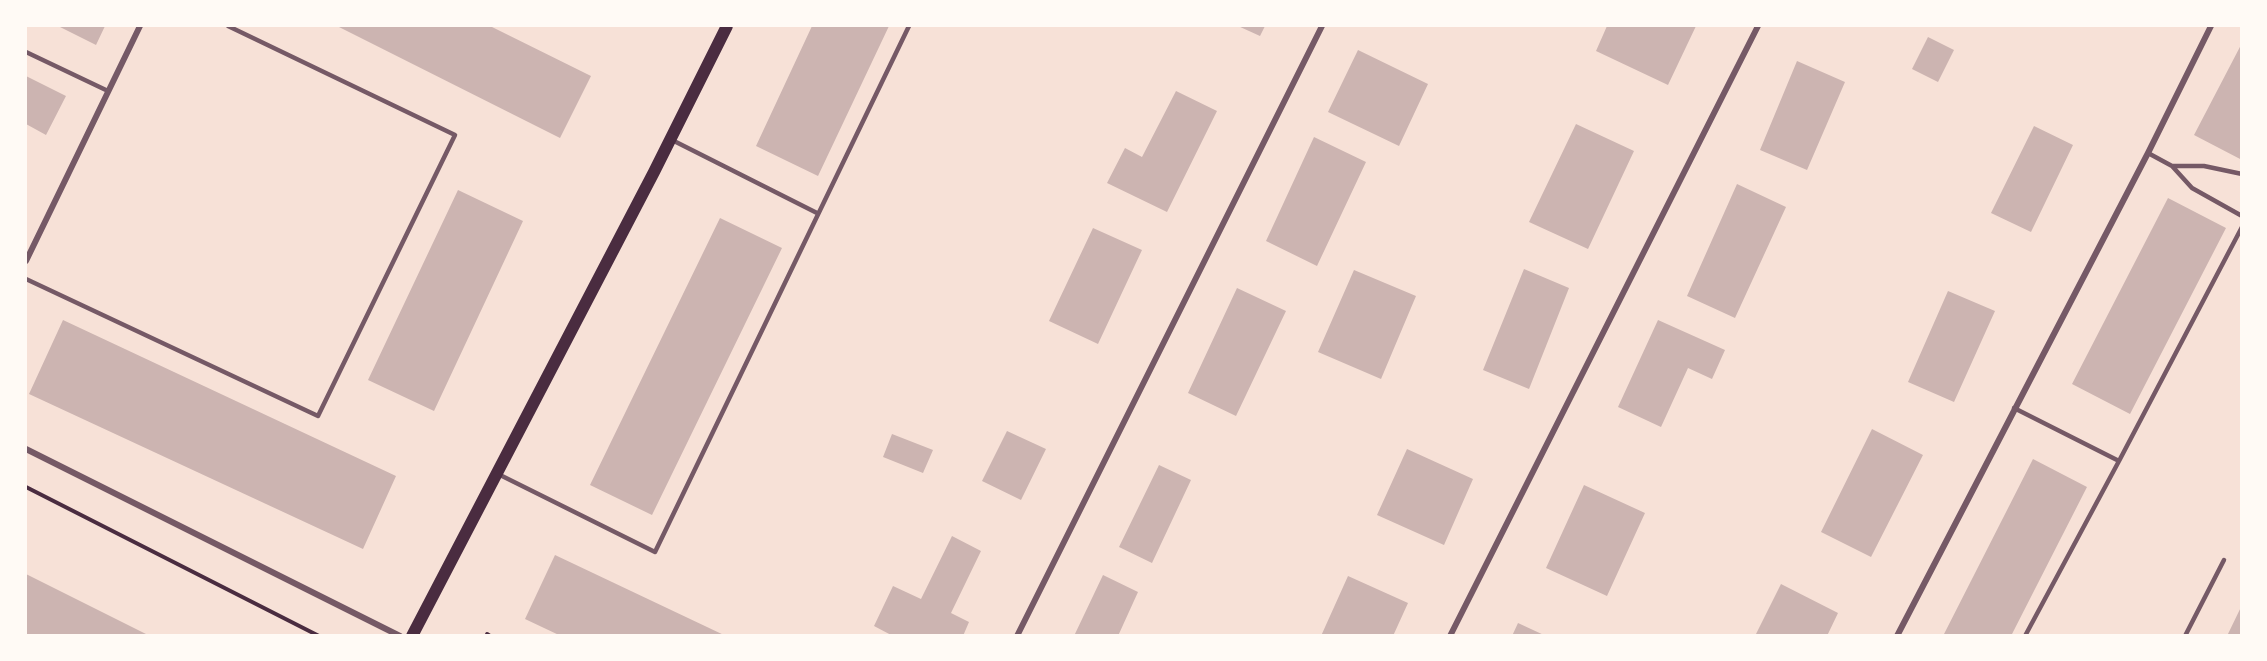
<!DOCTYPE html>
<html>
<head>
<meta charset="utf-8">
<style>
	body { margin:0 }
	#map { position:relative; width:2267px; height:661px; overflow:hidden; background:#f7e1d7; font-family:Rubik,sans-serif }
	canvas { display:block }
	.frame { position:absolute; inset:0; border:27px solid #fffaf5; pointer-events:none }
</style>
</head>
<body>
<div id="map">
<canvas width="2267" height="661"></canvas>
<div class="frame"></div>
</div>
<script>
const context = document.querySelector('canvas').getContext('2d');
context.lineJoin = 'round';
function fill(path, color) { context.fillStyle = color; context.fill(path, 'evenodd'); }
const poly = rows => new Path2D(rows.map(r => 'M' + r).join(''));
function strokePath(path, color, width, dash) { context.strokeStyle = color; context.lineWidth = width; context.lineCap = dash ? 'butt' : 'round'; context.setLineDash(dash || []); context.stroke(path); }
const building = poly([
	[58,26,105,26,96,45],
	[337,26,490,26,591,76,560,138],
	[812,26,889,26,818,176,756,146],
	[1238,26,1265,26,1260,36],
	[1607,26,1696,26,1668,85,1596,51],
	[1928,37,1954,50,1938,82,1912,69],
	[2242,43,2242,160,2194,135],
	[1358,50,1428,84,1399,146,1328,112],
	[1797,61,1845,82,1807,170,1760,150],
	[26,76,66,96,46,135,26,124],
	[1176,91,1217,111,1167,212,1107,183,1125,148,1142,157],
	[1576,124,1634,151,1588,249,1529,222],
	[2034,126,2073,145,2031,232,1991,213],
	[1314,137,1366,162,1317,266,1266,241],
	[1737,184,1786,207,1735,318,1687,296],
	[458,190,523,221,434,411,368,380],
	[2168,198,2226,228,2130,414,2072,384],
	[720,218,782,248,652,515,590,485],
	[1093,228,1142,250,1098,344,1049,321],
	[1524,269,1569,288,1529,389,1483,370],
	[1354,270,1416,296,1381,379,1318,352],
	[1237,288,1286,311,1236,416,1188,393],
	[1948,291,1995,311,1954,402,1908,382],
	[63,320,396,476,363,549,29,394],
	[1658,320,1725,350,1712,379,1688,368,1661,427,1618,407],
	[1872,429,1923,455,1871,557,1821,532],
	[1007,431,1046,449,1021,500,982,481],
	[892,434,933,450,923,473,883,457],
	[1407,449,1473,479,1444,545,1377,515],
	[2033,459,2087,487,2011,636,1943,636],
	[1159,465,1191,480,1152,563,1119,547],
	[1584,485,1645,513,1607,596,1546,568],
	[952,536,981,551,951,613,969,622,963,636,893,636,874,626,893,586,921,599],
	[555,555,726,636,561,636,525,619],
	[26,574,150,636,26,636],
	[1103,575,1138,592,1118,636,1074,636],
	[1348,576,1408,603,1393,636,1321,636],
	[1781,584,1838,613,1827,636,1755,636],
	[2242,605,2242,636,2227,636],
	[1518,623,1546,636,1512,636]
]);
const path = poly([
	[26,487,319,636],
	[487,634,490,636]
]);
const service = poly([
	[26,52,108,91],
	[672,140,817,213],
	[2148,153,2172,166,2192,188,2242,216],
	[2172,166,2204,166,2242,174],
	[26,279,318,416,455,135,228,26],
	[2014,408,2119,461,2025,636],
	[2119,461,2242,227],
	[498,474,655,552,909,26],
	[2185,636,2224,560]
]);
const minor = poly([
	[26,261,140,26],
	[26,449,400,636],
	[1017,636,1322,26],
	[1450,636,1758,26],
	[1897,636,2148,153,2211,26]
]);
const secondary = poly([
	[412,636,654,172,727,26]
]);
fill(building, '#ccb4b1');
strokePath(path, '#4a2c40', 4);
strokePath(service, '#755966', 4.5);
strokePath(minor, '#755966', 6);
strokePath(secondary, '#4a2c40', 12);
</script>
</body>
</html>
